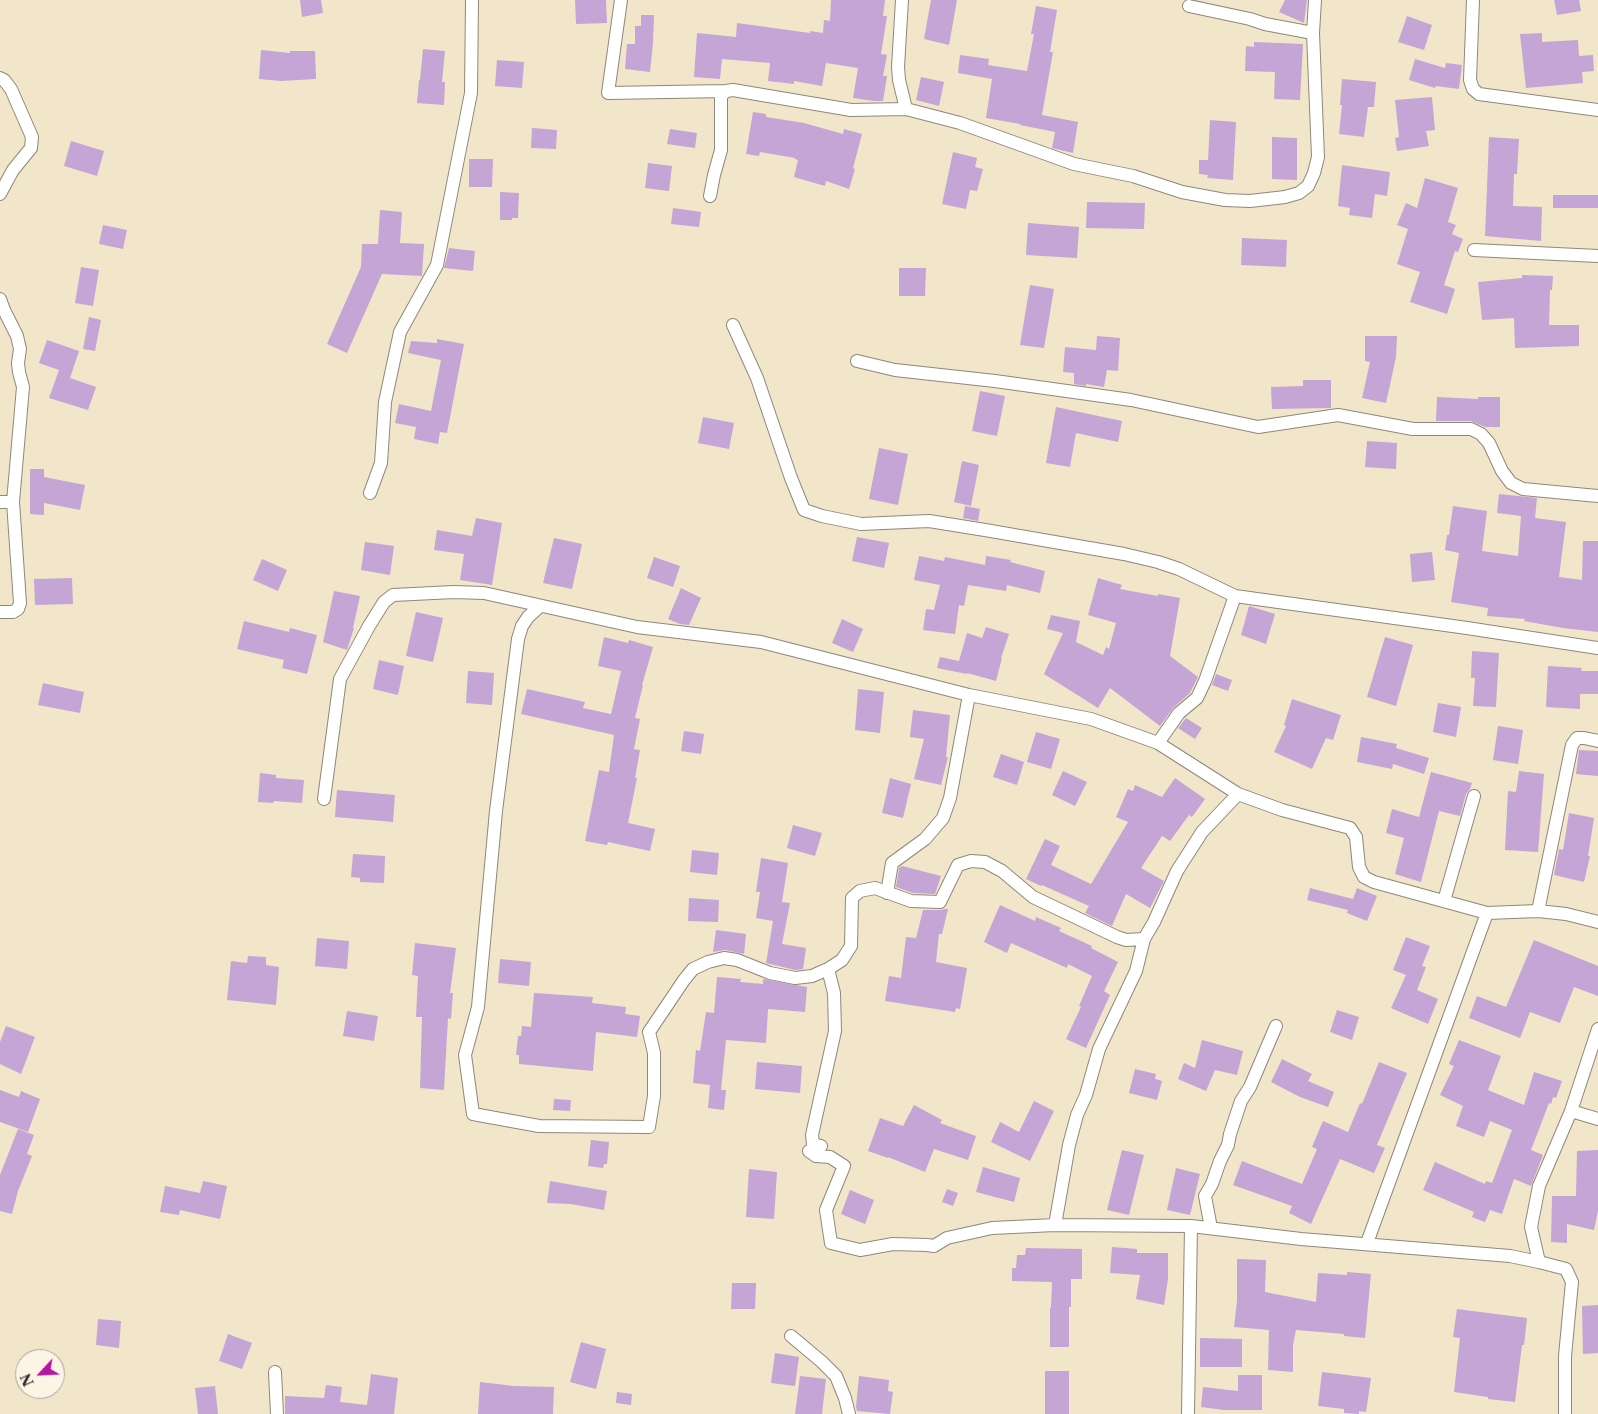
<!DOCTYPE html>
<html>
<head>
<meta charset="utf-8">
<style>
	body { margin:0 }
	#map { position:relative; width:1598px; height:1414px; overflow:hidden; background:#f1e6ca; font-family:"Libre Caslon Text",serif }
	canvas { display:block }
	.north { position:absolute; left:15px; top:1349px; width:50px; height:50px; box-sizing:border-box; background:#fcf5e5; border:1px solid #a8a49b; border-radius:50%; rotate:245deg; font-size:14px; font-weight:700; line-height:20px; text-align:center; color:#2b2b2b }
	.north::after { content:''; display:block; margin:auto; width:18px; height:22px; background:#b5179e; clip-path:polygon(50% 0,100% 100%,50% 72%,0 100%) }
</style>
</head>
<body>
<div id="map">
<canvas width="1598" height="1414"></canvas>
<div class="north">N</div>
</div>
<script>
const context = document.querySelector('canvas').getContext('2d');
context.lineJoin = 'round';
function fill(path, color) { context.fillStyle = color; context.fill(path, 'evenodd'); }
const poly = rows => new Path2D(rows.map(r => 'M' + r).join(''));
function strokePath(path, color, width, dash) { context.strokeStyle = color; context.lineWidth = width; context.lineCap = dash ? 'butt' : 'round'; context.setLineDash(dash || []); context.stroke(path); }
const building = poly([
	[300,0,321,0,323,13,302,17],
	[575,0,606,0,607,23,576,24],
	[831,0,885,0,883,16,887,16,881,54,887,55,883,76,887,76,883,101,874,101,853,98,858,68,826,63,822,86,794,81,794,84,768,81,770,63,722,59,720,79,694,77,697,33,736,37,737,23,810,33,810,31,823,33,824,20,830,21],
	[931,0,957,0,949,45,924,39],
	[1285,0,1307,0,1304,23,1279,12],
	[1554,0,1579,0,1581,11,1557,15],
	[1036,6,1057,10,1050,52,1053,52,1042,115,1078,122,1073,153,1052,148,1055,132,1020,125,1020,124,986,118,992,79,958,73,960,55,989,59,988,65,1027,71,1034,34,1031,34],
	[641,15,654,15,653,43,650,72,625,69,627,44,635,44,635,26,641,26],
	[1407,16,1432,25,1424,50,1398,42],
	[1542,33,1542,42,1578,40,1579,56,1593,55,1594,71,1582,72,1583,83,1526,88,1520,34],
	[1254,42,1303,44,1300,100,1274,99,1275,72,1245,71,1246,46,1254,47],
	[423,49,445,51,442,82,445,82,444,105,417,103,419,80,420,80],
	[261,50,290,53,290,51,315,51,316,79,281,81,259,79],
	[1415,59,1445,68,1446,63,1462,65,1459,89,1436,86,1435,88,1409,80],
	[497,60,524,62,522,88,495,86],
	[921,77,944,82,939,106,916,100],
	[1342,79,1376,82,1374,107,1368,107,1364,137,1339,134,1342,105,1340,105],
	[1432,97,1435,130,1426,131,1429,146,1397,151,1395,138,1399,137,1395,100],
	[753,112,766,114,766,117,804,123,843,134,844,129,862,134,853,168,855,169,849,189,826,181,825,186,794,177,798,160,795,159,795,158,760,152,759,156,746,154],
	[1210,120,1236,122,1233,180,1207,178,1208,175,1199,174,1199,160,1208,160],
	[532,128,557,130,556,149,531,148],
	[670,129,697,133,695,148,667,144],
	[1272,137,1297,138,1297,180,1272,179],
	[1489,137,1519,139,1517,174,1514,174,1513,206,1542,207,1541,241,1485,236],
	[71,141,104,151,97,176,64,166],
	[953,152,977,158,975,167,983,169,977,191,970,190,966,209,942,204],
	[469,159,493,159,492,187,469,187],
	[648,163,672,166,669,191,645,188],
	[1342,165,1390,172,1387,196,1375,194,1372,218,1349,215,1350,208,1338,206],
	[1425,178,1458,188,1448,222,1456,225,1452,234,1463,239,1458,252,1455,251,1444,285,1455,289,1447,314,1410,302,1420,272,1397,264,1408,229,1397,225,1406,203,1417,208],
	[500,192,519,193,518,218,512,218,512,220,500,220],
	[1553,195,1598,195,1598,208,1553,208],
	[1087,202,1145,203,1144,229,1086,228],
	[673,208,701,212,699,227,671,224],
	[380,210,402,212,400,243,424,244,422,275,422,276,382,274,347,353,327,344,361,267,362,244,378,244],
	[1028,223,1079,227,1077,258,1026,255],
	[103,225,127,230,123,249,99,244],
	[1242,238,1287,240,1286,267,1241,265],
	[449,248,475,251,473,271,444,268],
	[81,267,99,270,93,306,75,303],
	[899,268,926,268,925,296,899,296],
	[1522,275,1553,276,1552,290,1550,290,1549,325,1579,325,1579,346,1515,348,1514,318,1482,320,1478,282,1522,278],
	[1030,285,1054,289,1044,348,1020,345],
	[89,317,101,320,95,351,83,349],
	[1097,336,1120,338,1118,371,1107,370,1104,387,1086,384,1086,386,1074,384,1074,373,1063,372,1065,347,1096,350],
	[1365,336,1397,336,1396,357,1386,403,1362,398,1370,362,1365,361],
	[437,339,464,344,447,433,440,432,438,444,414,439,416,427,395,423,399,404,431,411,441,360,408,353,411,341,437,343],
	[47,340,79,351,70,378,96,387,88,410,49,398,59,370,39,363],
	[1303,380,1331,380,1331,408,1272,409,1271,387,1303,386],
	[980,391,1005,396,997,436,972,431],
	[1437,397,1478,399,1478,397,1500,397,1500,427,1485,427,1471,421,1436,421],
	[1056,407,1122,421,1118,442,1076,433,1070,467,1046,463],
	[703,417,734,423,729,449,698,443],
	[1367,441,1397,443,1396,469,1365,467],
	[879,448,908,454,898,505,869,499],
	[962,461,979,465,971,506,954,502],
	[30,469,44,469,44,477,85,485,80,510,44,503,44,515,30,514],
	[1499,494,1537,498,1535,518,1566,522,1559,577,1582,580,1583,541,1598,541,1598,632,1563,628,1524,621,1525,619,1487,616,1488,608,1451,602,1459,553,1445,550,1447,535,1449,535,1453,506,1487,511,1482,551,1518,556,1521,516,1497,513],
	[965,506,980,509,978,521,963,518],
	[476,518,502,523,492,585,460,580,464,554,434,550,437,530,472,536],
	[857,537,889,543,884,568,852,561],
	[554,538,582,544,572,589,543,583],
	[365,542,394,546,390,575,361,570],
	[1432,552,1435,580,1412,582,1410,554],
	[919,556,944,561,945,557,985,565,986,556,1011,560,1010,562,1045,571,1040,593,1007,585,1006,591,968,585,964,606,959,605,955,634,923,630,926,609,934,610,940,585,914,580],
	[654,557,680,566,673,587,647,578],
	[262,559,287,570,278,591,253,580],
	[72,578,73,604,35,605,34,579],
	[1098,578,1122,585,1120,589,1158,596,1158,594,1180,598,1170,656,1198,677,1190,693,1174,707,1160,726,1110,688,1098,708,1044,674,1063,633,1047,629,1051,615,1080,621,1076,642,1103,655,1106,647,1109,649,1116,623,1088,615],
	[681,588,701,598,689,625,680,624,668,619],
	[334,591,360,596,353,628,354,628,347,650,323,642],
	[1249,606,1275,614,1266,644,1241,635],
	[416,612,443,618,433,662,406,656],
	[842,619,863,629,853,652,832,643],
	[244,621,289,632,290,628,317,635,307,674,282,668,284,660,237,649],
	[986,627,1009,634,1001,658,1002,658,996,681,967,673,967,674,937,668,940,657,959,661,967,633,982,638],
	[604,637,628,643,629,640,653,647,642,685,643,685,635,718,640,719,634,749,640,750,635,778,637,778,628,823,655,829,650,851,608,842,607,845,585,841,599,770,609,772,614,735,521,714,527,689,585,702,583,708,611,714,621,671,598,666],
	[1385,637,1413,645,1396,706,1367,697],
	[1472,651,1499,653,1496,707,1473,706,1475,678,1471,678],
	[379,660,404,666,398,695,373,689],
	[1548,666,1582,668,1581,671,1598,671,1598,694,1580,694,1580,709,1546,707],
	[468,671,494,673,492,705,466,703],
	[1216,674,1232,680,1228,691,1212,685],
	[43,683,84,692,80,713,38,705],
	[858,689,884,692,880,733,855,730],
	[1292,699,1341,715,1333,740,1326,738,1312,769,1274,752,1286,726,1284,725],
	[1438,703,1461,707,1456,737,1433,732],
	[913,710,950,715,946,757,948,757,941,785,914,779,924,739,910,737],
	[1186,718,1202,728,1195,739,1178,728],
	[1498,726,1523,730,1518,764,1493,760],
	[684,731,704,734,701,754,681,751],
	[1036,732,1060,739,1051,769,1027,762],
	[1361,737,1397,744,1396,748,1429,758,1424,774,1393,764,1392,769,1357,762],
	[1579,750,1598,751,1598,776,1576,774],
	[1001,754,1024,762,1017,785,993,777],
	[1063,771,1087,782,1075,806,1052,795],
	[1519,771,1544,774,1538,852,1505,850,1508,791,1516,792],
	[1431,772,1472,783,1470,789,1466,794,1460,816,1439,811,1421,882,1395,874,1404,838,1386,833,1392,809,1419,817],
	[260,773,276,775,276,778,304,780,302,803,274,801,273,803,258,802],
	[890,778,911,784,903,818,882,813],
	[1175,778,1205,799,1192,817,1189,815,1170,841,1162,836,1141,868,1164,881,1150,908,1126,894,1112,926,1085,913,1089,906,1042,885,1041,886,1026,879,1045,839,1060,846,1051,865,1091,884,1128,822,1116,817,1128,789,1133,791,1135,785,1162,797],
	[337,790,395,795,393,822,335,817],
	[1569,813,1594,818,1588,856,1590,856,1584,882,1554,875,1559,849,1563,850],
	[793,825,822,833,815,856,787,848],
	[692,850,719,853,717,875,690,872],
	[353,854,385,856,384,883,360,882,360,878,351,877],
	[761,858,788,863,782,902,790,903,782,944,806,948,803,969,795,970,766,963,773,921,756,918,760,892,756,892],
	[902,866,941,876,935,894,913,893,896,887,899,868],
	[1310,888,1353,899,1357,888,1377,896,1367,921,1347,913,1348,910,1307,900],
	[689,898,719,900,718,922,688,921],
	[1000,905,1035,921,1036,917,1061,928,1059,931,1092,946,1091,948,1118,962,1104,991,1110,995,1086,1048,1066,1039,1081,1007,1079,1006,1092,976,1068,964,1067,968,1011,943,1007,953,984,942],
	[945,909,948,909,942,934,939,934,936,962,967,968,960,1009,956,1008,955,1012,885,1001,889,976,901,978,906,937,916,938,923,910,940,910],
	[716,930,746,934,744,954,725,950,713,952],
	[1406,937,1430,946,1422,966,1426,967,1417,990,1438,999,1428,1024,1391,1008,1406,975,1393,970],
	[317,938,349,941,347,969,315,966],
	[1534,940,1598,966,1598,996,1574,987,1560,1023,1530,1012,1520,1038,1469,1018,1477,996,1506,1007],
	[415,943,456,948,450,993,453,993,451,1019,448,1018,444,1090,420,1088,422,1017,416,1017,418,976,412,975],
	[248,956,266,957,266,965,279,967,276,1005,227,1000,231,961,247,963],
	[500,959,531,962,529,986,498,983],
	[717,977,741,979,740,982,763,984,763,979,807,987,805,1012,768,1009,766,1043,726,1040,721,1090,726,1090,724,1110,708,1108,710,1085,693,1083,696,1050,700,1051,706,1012,714,1013],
	[534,993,593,997,592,1003,626,1007,625,1014,640,1016,637,1037,596,1032,593,1071,519,1064,519,1055,516,1055,518,1036,521,1036,522,1026,531,1027],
	[1337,1010,1359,1017,1352,1040,1330,1032],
	[347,1011,378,1016,374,1041,343,1036],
	[6,1026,35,1037,21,1074,0,1064,0,1042],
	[1202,1040,1243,1051,1237,1075,1215,1070,1206,1091,1178,1079,1184,1063,1195,1068],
	[1459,1040,1501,1056,1488,1090,1524,1105,1534,1072,1562,1081,1556,1098,1553,1097,1551,1104,1549,1103,1531,1150,1543,1155,1531,1186,1514,1179,1502,1214,1490,1210,1485,1222,1472,1217,1474,1212,1423,1190,1435,1162,1485,1184,1486,1181,1492,1183,1512,1130,1490,1121,1484,1137,1456,1126,1463,1106,1440,1095,1454,1066,1449,1064],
	[1282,1059,1312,1074,1308,1081,1334,1092,1328,1107,1300,1097,1271,1082],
	[757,1062,802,1066,800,1093,755,1089],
	[1379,1062,1407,1073,1377,1145,1385,1148,1374,1173,1340,1159,1311,1224,1289,1213,1292,1206,1233,1185,1242,1161,1302,1184,1317,1149,1312,1147,1323,1121,1348,1132,1360,1103,1362,1104],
	[1135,1069,1156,1074,1155,1079,1162,1081,1157,1100,1129,1093],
	[0,1090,19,1097,21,1091,40,1099,28,1132,0,1122],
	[554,1099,571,1100,570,1111,553,1110],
	[1034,1101,1054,1111,1030,1161,991,1142,1000,1122,1019,1132],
	[914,1105,942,1120,940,1123,976,1136,968,1160,934,1149,925,1172,888,1157,888,1158,868,1151,880,1118,903,1126],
	[18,1129,34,1135,27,1154,32,1156,18,1191,12,1214,0,1211,0,1175],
	[591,1140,609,1142,607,1164,604,1164,603,1168,588,1166],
	[1122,1150,1144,1155,1129,1215,1107,1210],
	[1598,1150,1598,1211,1594,1230,1567,1224,1567,1243,1551,1242,1552,1196,1576,1196,1577,1151],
	[983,1167,1020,1178,1014,1202,976,1192],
	[1176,1168,1200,1174,1190,1215,1167,1210],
	[749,1169,777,1172,774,1219,746,1217],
	[203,1181,227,1186,220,1219,180,1210,179,1215,160,1212,165,1186,200,1193],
	[550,1181,607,1191,604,1210,571,1204,547,1203],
	[947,1189,958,1193,953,1206,942,1202],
	[850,1190,874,1200,865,1224,841,1214],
	[1112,1247,1137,1249,1137,1253,1168,1253,1168,1279,1164,1305,1136,1299,1140,1275,1110,1273],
	[1026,1248,1082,1249,1082,1279,1071,1279,1071,1307,1069,1307,1069,1347,1050,1347,1050,1308,1051,1308,1052,1282,1012,1281,1012,1268,1016,1268,1017,1255,1025,1255],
	[1237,1259,1266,1260,1265,1292,1316,1302,1318,1273,1347,1275,1347,1272,1371,1274,1365,1338,1344,1336,1344,1334,1296,1330,1293,1345,1293,1372,1268,1370,1269,1330,1234,1327,1237,1301],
	[732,1283,756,1283,755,1309,731,1309],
	[1598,1305,1598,1353,1583,1354,1582,1306],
	[1457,1309,1527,1318,1524,1345,1522,1345,1515,1402,1488,1399,1488,1397,1454,1392,1460,1338,1453,1337],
	[98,1319,121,1321,119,1348,96,1345],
	[228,1334,252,1343,242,1369,219,1361],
	[1200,1338,1242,1339,1242,1367,1200,1367],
	[581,1342,606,1349,596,1389,570,1382],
	[775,1353,799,1357,795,1386,771,1383],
	[1045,1371,1069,1371,1069,1414,1045,1414],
	[1322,1372,1371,1378,1366,1412,1359,1411,1359,1414,1344,1413,1344,1409,1318,1406],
	[371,1374,398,1378,394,1414,285,1414,285,1396,324,1398,326,1385,342,1387,340,1402,367,1405],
	[1238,1375,1262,1375,1262,1410,1224,1410,1201,1407,1203,1387,1238,1391],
	[800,1376,826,1379,822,1414,795,1414],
	[859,1376,889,1380,888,1391,893,1392,890,1414,857,1411,856,1407],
	[480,1382,514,1386,554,1387,553,1414,478,1414],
	[215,1386,218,1414,198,1414,195,1388],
	[617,1392,632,1394,631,1405,616,1403]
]);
const minor = poly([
	[621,0,608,93,726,91],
	[902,0,898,67,899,80,906,109],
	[1473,0,1470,80,1473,89,1479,94,1598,110],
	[1189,6,1250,19,1265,24,1313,33],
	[0,78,4,80,11,89,32,137,31,148,13,170,0,194],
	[710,196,714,175,721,150,721,96,726,91,733,90,851,110,906,109,960,123,1074,164,1133,176,1182,192,1225,200,1250,201,1285,197,1299,193,1308,186,1314,173,1318,157,1313,33,1315,0],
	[1474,250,1598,256],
	[0,299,4,310,17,336,20,349,18,363,19,372,23,387,13,502,20,603,18,609,13,612,0,612],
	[733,325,757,378,791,478,804,510,822,516,861,524,929,521,985,530,1124,554,1158,562,1179,569,1235,596,1467,628,1598,648],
	[857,361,895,370,995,381,1131,400,1258,427,1338,415,1413,429,1471,429,1481,434,1489,443,1502,471,1511,483,1523,489,1598,496],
	[370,493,381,463,385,402,400,332,437,265,471,93,472,0],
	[0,502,13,502],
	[540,606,528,617,522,626,518,639,496,811,478,1007,465,1055,473,1114,539,1126,649,1127,654,1096,654,1053,649,1032,684,980,693,969,708,962,724,958,737,960,770,973,795,978,812,976,828,969,842,960,851,946,852,898,860,891,875,888,911,901,940,902,958,865,971,861,985,862,1002,871,1033,897,1117,937,1126,940,1144,939],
	[1158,743,1179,713,1197,698,1205,681,1235,596],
	[324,799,340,679,369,626,384,602,393,595,454,592,484,593,637,627,761,642,969,695,1091,719,1158,743,1238,794,1282,810,1350,828,1356,837,1359,867,1364,877,1374,882,1487,913,1538,911,1566,914,1598,922],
	[887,893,892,863,925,839,943,818,950,798,969,695],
	[1444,901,1474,796],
	[1538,911,1572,745,1577,738,1584,738,1598,741],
	[828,969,834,993,835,1031,812,1135,813,1144,821,1146,809,1151,816,1156,830,1157,844,1166,826,1210,831,1243,860,1250,893,1244,927,1245,934,1246,947,1238,992,1228,1055,1225,1191,1226],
	[1571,1111,1598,1119],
	[1055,1225,1069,1145,1077,1115,1086,1095,1099,1049,1136,971,1144,939,1154,922,1177,871,1202,832,1238,794],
	[1211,1228,1205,1196,1212,1184,1220,1161,1228,1145,1230,1134,1241,1101,1250,1087,1276,1026],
	[1367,1243,1487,913],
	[1539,1262,1566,1269,1572,1282,1565,1356,1565,1414],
	[791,1336,822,1362,836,1376,845,1398,849,1414],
	[275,1372,277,1414],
	[1188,1414,1191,1226,1301,1239,1510,1256,1539,1262,1531,1227,1539,1186,1571,1111,1598,1029]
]);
fill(building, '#c4a5d5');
strokePath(minor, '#8e887a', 14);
strokePath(minor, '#fff', 12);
</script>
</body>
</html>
